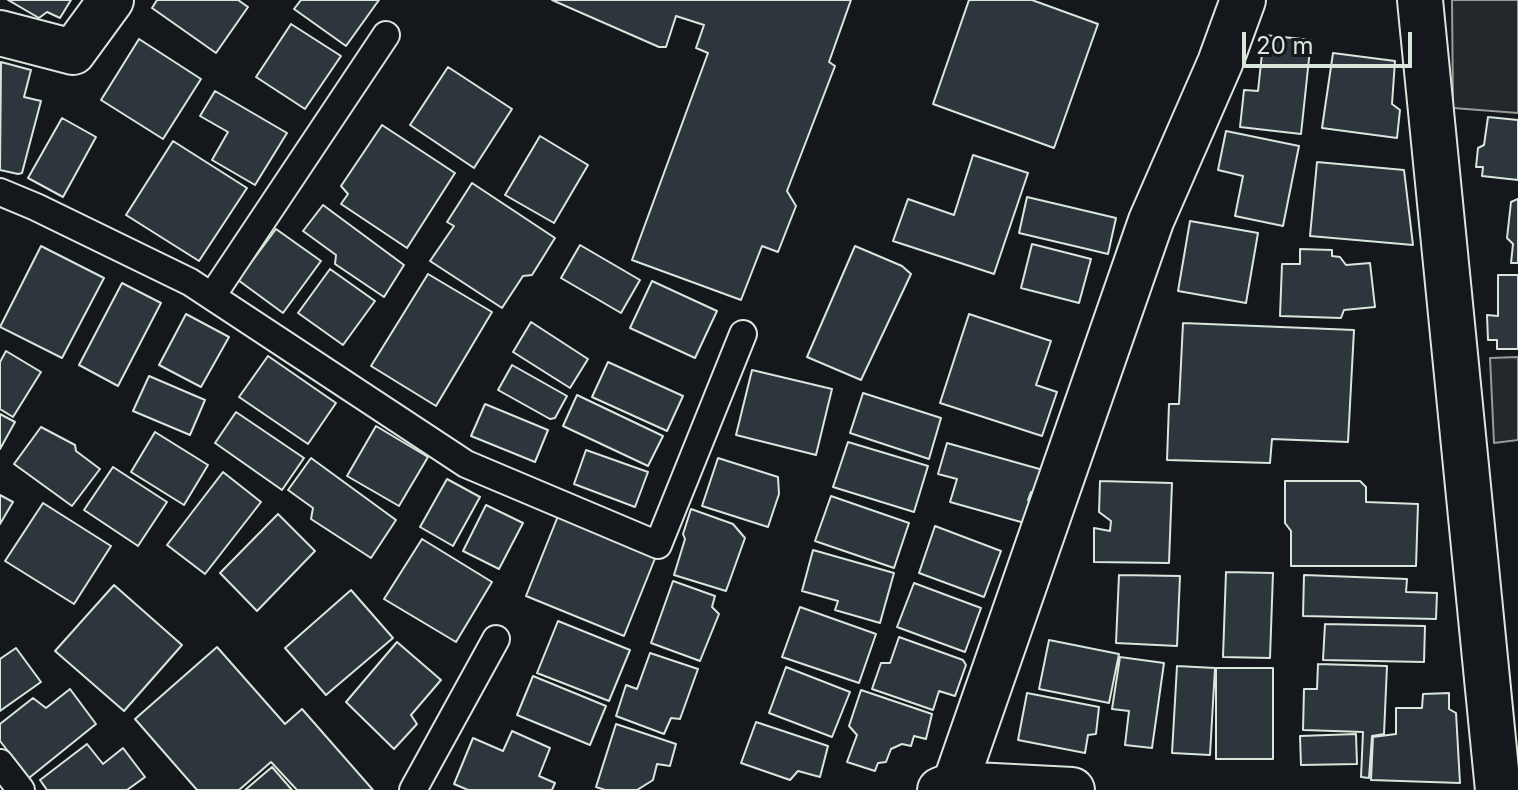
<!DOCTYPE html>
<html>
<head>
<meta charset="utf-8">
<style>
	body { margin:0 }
	#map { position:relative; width:1518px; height:790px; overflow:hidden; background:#14181c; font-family:Inter,sans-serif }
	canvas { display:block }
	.scale { position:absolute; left:1242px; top:32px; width:170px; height:36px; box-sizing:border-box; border:4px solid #d8e6dc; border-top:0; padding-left:10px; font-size:24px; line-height:28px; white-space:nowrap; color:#d8e6dc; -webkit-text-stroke:6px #14181c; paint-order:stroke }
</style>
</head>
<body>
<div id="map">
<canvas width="1518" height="790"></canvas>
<div class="scale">20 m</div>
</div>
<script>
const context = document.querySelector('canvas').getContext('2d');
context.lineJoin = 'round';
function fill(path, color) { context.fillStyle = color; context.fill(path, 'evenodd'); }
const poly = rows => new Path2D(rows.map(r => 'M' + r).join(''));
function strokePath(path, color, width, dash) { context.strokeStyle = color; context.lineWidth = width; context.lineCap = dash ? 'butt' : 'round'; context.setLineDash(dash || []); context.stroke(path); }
const parking = poly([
	[1452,0,1518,0,1518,113,1453,108,1452,0],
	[1518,357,1518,440,1494,443,1490,358,1518,357]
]);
const building = poly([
	[8,0,71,0,60,18,47,12,39,18,8,0],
	[157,0,238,0,248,7,216,53,152,8,157,0],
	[301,0,379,0,346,46,294,9,301,0],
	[552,0,851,0,829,62,835,66,787,191,796,206,778,252,762,246,741,300,632,260,708,53,696,48,704,25,676,16,666,47,659,47,552,0],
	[969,0,1032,0,1098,24,1054,148,933,104,969,0],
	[291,24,341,56,305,109,256,77,291,24],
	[1264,35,1311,40,1301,134,1240,127,1244,90,1258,91,1264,35],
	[139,39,201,79,163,139,101,100,139,39],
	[1333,53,1395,61,1392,104,1400,110,1397,138,1322,128,1333,53],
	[1,62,31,70,24,97,41,101,22,173,18,174,0,170,1,62],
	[448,67,512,109,474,168,410,125,448,67],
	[215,91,287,133,255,185,212,160,228,132,200,116,215,91],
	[1488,117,1518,120,1518,180,1482,176,1483,167,1476,167,1478,148,1484,145,1488,117],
	[62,118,96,137,63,197,28,178,62,118],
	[382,125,455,173,407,248,341,204,348,194,341,186,382,125],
	[1226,131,1299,146,1283,226,1235,216,1243,176,1218,170,1226,131],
	[540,136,588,165,554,223,505,195,540,136],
	[173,141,247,188,199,261,126,215,173,141],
	[973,155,1028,173,994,274,893,241,908,199,954,215,973,155],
	[1317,162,1404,170,1413,245,1310,236,1317,162],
	[472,183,555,238,532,275,523,276,502,308,430,261,454,226,447,222,472,183],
	[1027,197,1116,218,1108,254,1019,233,1027,197],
	[1518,199,1518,263,1511,263,1513,244,1507,238,1511,202,1518,199],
	[323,205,404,265,384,297,335,264,336,255,303,231,323,205],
	[1190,221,1258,233,1246,303,1178,291,1190,221],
	[276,229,321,261,283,313,238,280,276,229],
	[1032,244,1091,259,1079,303,1021,288,1032,244],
	[580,245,640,280,621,313,561,278,580,245],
	[41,246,104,278,62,358,0,327,41,246],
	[855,246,902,266,911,274,861,380,807,357,855,246],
	[1300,249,1332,250,1332,256,1340,257,1346,265,1370,263,1375,307,1344,310,1341,318,1280,316,1282,264,1300,264,1300,249],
	[330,269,375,301,343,345,298,313,330,269],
	[428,274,492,312,436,406,371,366,428,274],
	[1498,275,1518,275,1518,349,1497,349,1497,340,1488,340,1487,315,1498,316,1498,275],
	[652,281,717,311,695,358,630,328,652,281],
	[122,283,161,303,118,386,79,365,122,283],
	[186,314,229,337,201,387,159,365,186,314],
	[969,314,1051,341,1036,385,1057,392,1042,436,940,403,969,314],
	[531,322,588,359,570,388,513,352,531,322],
	[1183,323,1354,330,1348,442,1272,439,1270,463,1167,460,1169,404,1179,404,1183,323],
	[6,351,41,372,13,417,0,409,0,362,6,351],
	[268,356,336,403,308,444,239,397,268,356],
	[608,362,683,396,667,431,592,397,608,362],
	[512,365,567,396,555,418,550,419,498,390,512,365],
	[752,370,832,389,816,455,736,435,752,370],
	[149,376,205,400,190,435,133,411,149,376],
	[863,393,941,418,929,459,850,433,863,393],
	[577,395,663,436,648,466,563,426,577,395],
	[485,404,548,430,535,462,471,436,485,404],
	[236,412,304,458,282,490,215,443,236,412],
	[0,414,15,422,0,449,0,414],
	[376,426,428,457,399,506,347,476,376,426],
	[41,427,75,445,76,451,100,469,72,506,14,464,41,427],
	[155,432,208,465,184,505,131,472,155,432],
	[848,442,928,466,914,512,833,487,848,442],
	[947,443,1043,470,1037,491,1031,492,1028,500,1034,507,1028,524,950,502,957,479,938,474,947,443],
	[586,450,648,472,635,507,574,484,586,450],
	[311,458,396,520,371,558,311,519,313,508,288,490,311,458],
	[718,458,778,477,779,494,768,527,702,506,718,458],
	[113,467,167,502,138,546,84,510,113,467],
	[223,472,261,502,205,574,167,545,223,472],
	[447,479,480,497,453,546,420,527,447,479],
	[1100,481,1172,483,1169,563,1094,562,1094,528,1110,531,1111,521,1099,512,1100,481],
	[1285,481,1360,481,1366,487,1366,502,1418,504,1416,566,1291,566,1291,531,1285,523,1285,481],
	[0,495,13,502,0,524,0,495],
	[831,496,909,523,894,568,815,541,831,496],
	[43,503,111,546,74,604,5,561,43,503],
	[486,505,523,523,499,569,463,551,486,505],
	[691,509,733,524,745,538,726,591,674,575,685,539,683,534,691,509],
	[278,514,315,551,257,611,220,573,278,514],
	[558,516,656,556,624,636,526,596,558,516],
	[935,526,1001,551,984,597,919,573,935,526],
	[422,539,492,582,456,642,384,599,422,539],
	[813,550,894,573,880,623,835,610,838,601,802,591,813,550],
	[1226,572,1273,573,1270,658,1223,657,1226,572],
	[1119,575,1180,576,1177,646,1116,643,1119,575],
	[1304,575,1407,579,1406,592,1437,593,1436,619,1303,616,1304,575],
	[673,581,715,596,712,607,719,614,700,661,651,643,673,581],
	[914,583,981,608,965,652,897,627,914,583],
	[114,585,182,645,124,711,55,651,114,585],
	[351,590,393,638,326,695,285,648,351,590],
	[800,607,876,634,859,683,782,657,800,607],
	[558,621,630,650,609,701,537,673,558,621],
	[1325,624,1425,626,1424,662,1323,660,1325,624],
	[899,637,963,660,966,665,955,696,939,691,933,710,872,689,881,663,890,663,899,637],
	[1049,640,1119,654,1109,703,1039,689,1049,640],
	[397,642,441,680,411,715,417,724,394,749,346,702,397,642],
	[217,647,285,724,302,709,373,790,297,790,271,762,239,790,197,790,135,719,217,647],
	[16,648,41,682,0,711,0,659,16,648],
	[650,653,698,669,680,719,671,718,664,734,616,716,626,685,637,689,650,653],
	[1120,657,1164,663,1152,748,1125,745,1129,711,1112,709,1120,657],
	[1318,664,1387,666,1384,734,1372,736,1369,778,1361,777,1363,732,1303,730,1304,689,1317,689,1318,664],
	[1177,666,1215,668,1210,755,1172,753,1177,666],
	[786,667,850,692,832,737,769,713,786,667],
	[1216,668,1273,668,1273,759,1216,759,1216,668],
	[533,676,606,706,590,745,517,715,533,676],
	[70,689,96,724,29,778,0,741,0,724,33,698,46,708,70,689],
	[861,690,932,714,926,739,914,736,911,746,902,744,891,749,886,762,878,763,875,771,847,762,857,735,849,726,861,690],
	[1027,693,1099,707,1096,734,1088,735,1085,753,1018,740,1027,693],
	[1449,693,1449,709,1456,713,1460,783,1371,780,1373,737,1396,734,1396,708,1422,708,1423,694,1449,693],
	[756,722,828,746,820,777,798,771,790,780,741,763,756,722],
	[616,724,676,744,670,766,657,764,653,780,637,790,605,790,596,787,616,724],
	[512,731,550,748,539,776,555,783,552,790,468,790,454,784,473,738,503,751,512,731],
	[1356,734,1357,764,1301,765,1300,736,1356,734],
	[87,744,103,764,123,748,145,777,127,790,47,790,40,780,87,744],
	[272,767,292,790,245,790,272,767]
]);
const lane = poly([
	[0,192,36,207,190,282,466,464,658,545,743,334],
	[212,296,386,35],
	[0,763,21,790],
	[413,790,496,639]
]);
const street = poly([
	[0,33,73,52,111,0],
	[955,784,1151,221,1220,63,1243,0],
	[940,790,955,784,1072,790]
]);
const secondary = poly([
	[1420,0,1498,790]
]);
fill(parking, '#24282b');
strokePath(parking, '#939e99', 2);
fill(building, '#2c363c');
strokePath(building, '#d8e6dc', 2);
strokePath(lane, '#d8e6dc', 30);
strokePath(street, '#d8e6dc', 48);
strokePath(secondary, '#d8e6dc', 48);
strokePath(lane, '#14181c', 26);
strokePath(street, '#14181c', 44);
strokePath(secondary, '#14181c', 44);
</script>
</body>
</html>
